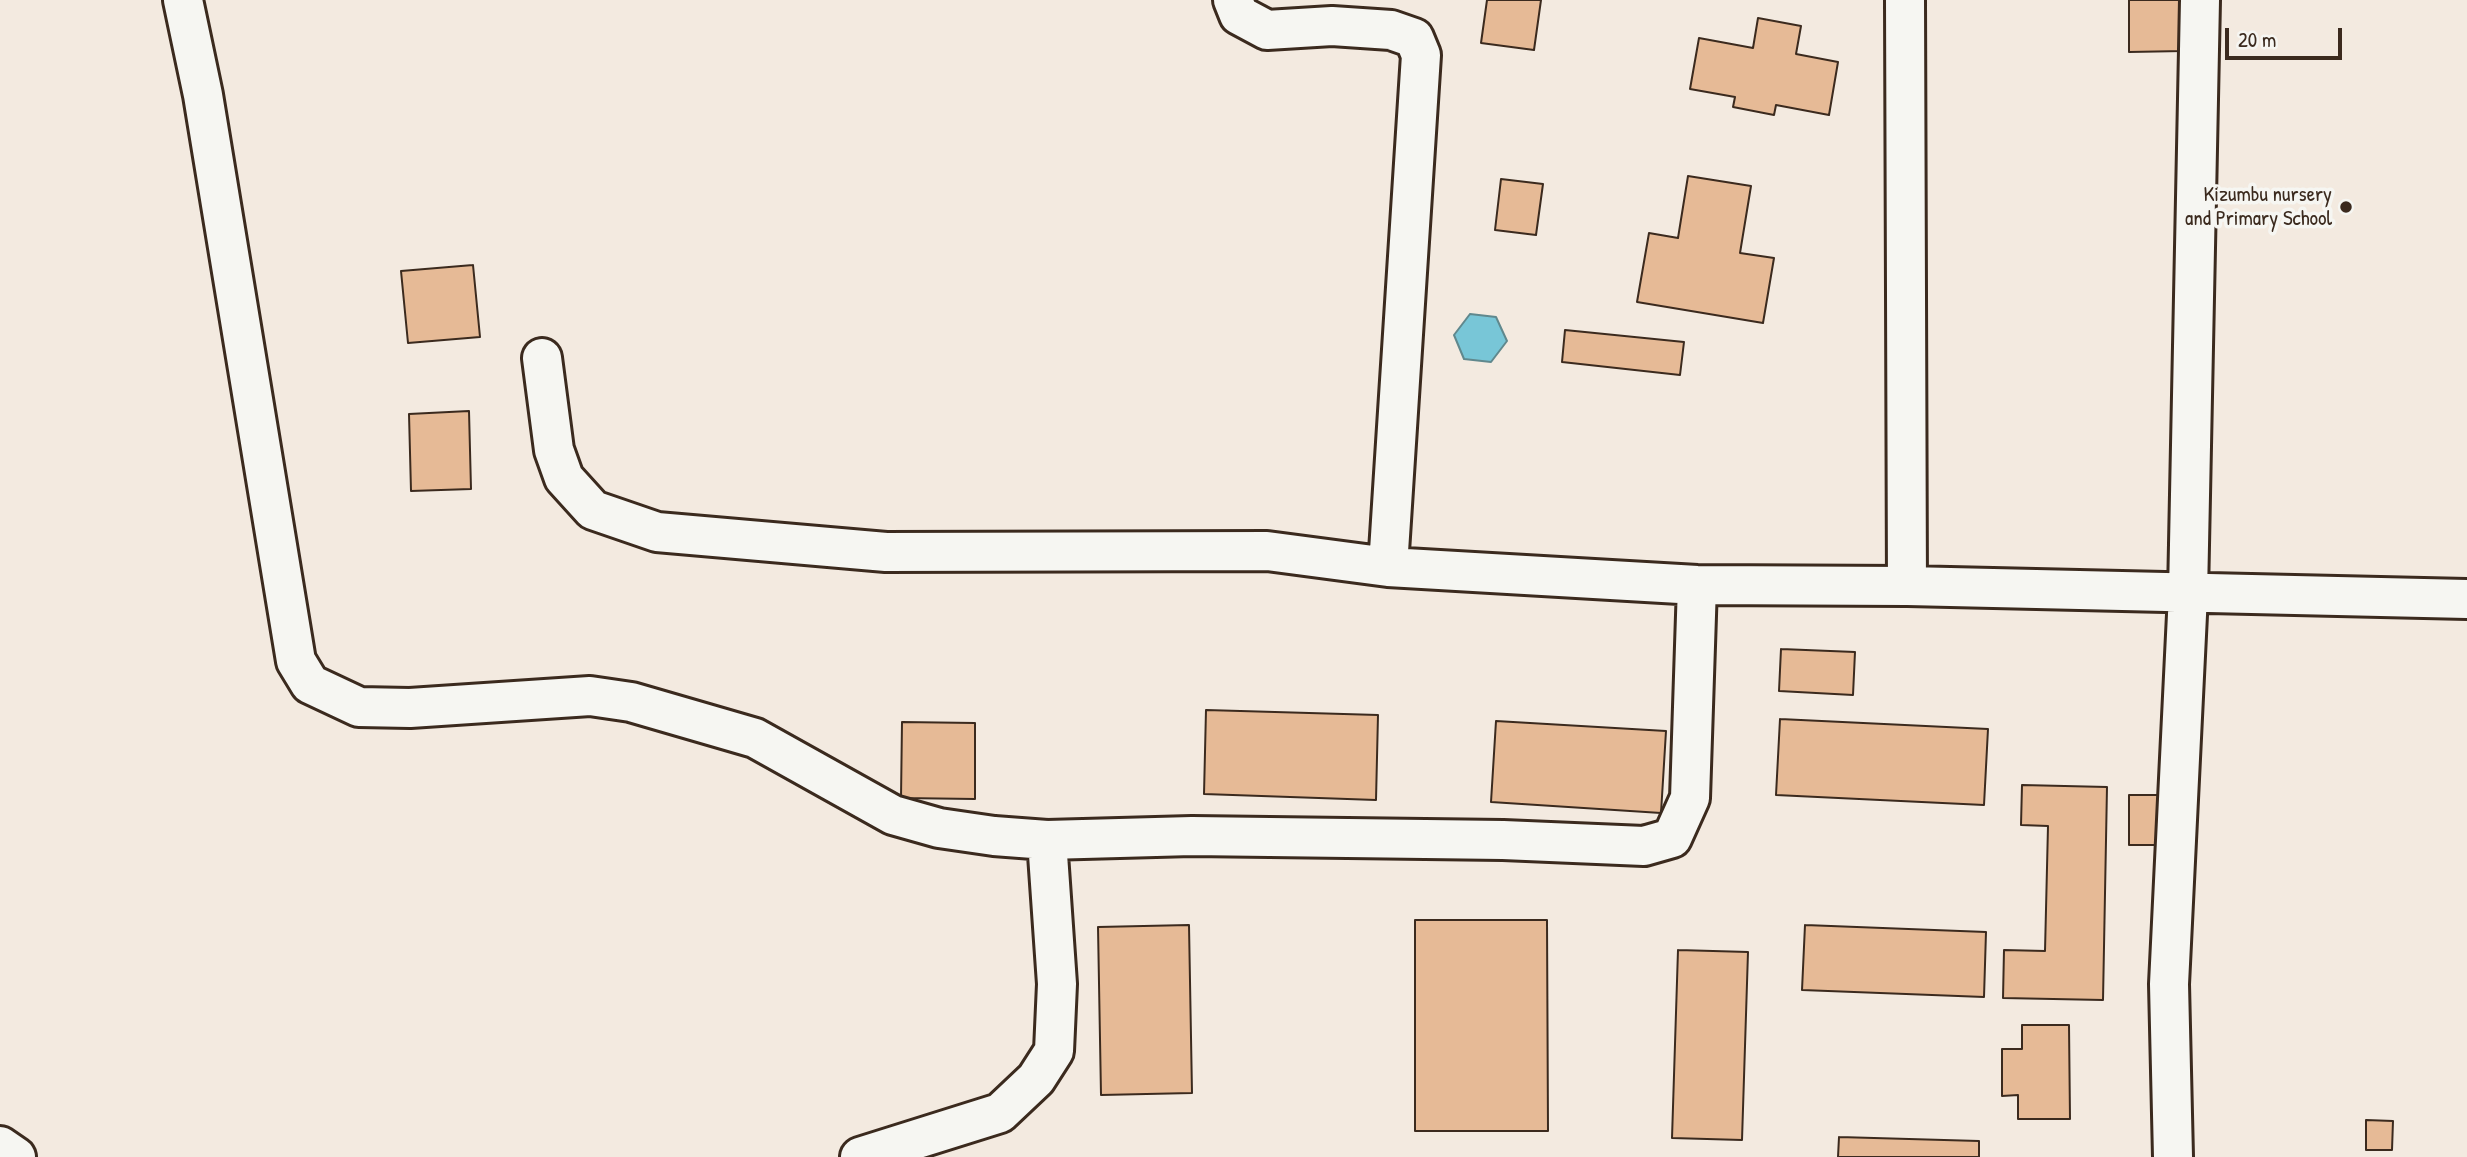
<!DOCTYPE html>
<html>
<head>
<meta charset="utf-8">
<style>
	body { margin:0 }
	#map { position:relative; width:2467px; height:1157px; overflow:hidden; background:#f3eae0; font-family:"Patrick Hand",sans-serif }
	canvas { display:block }
	.scale { position:absolute; left:2225px; top:28px; width:117px; height:32px; box-sizing:border-box; border:4px solid #3b2a1e; border-top:0; padding-left:9px; font-size:21px; line-height:24px; white-space:nowrap; color:#3b2a1e; -webkit-text-stroke:5px #f6f6f2; paint-order:stroke }
</style>
</head>
<body>
<div id="map">
<canvas width="2467" height="1157"></canvas>
<div class="scale">20 m</div>
</div>
<script>
const context = document.querySelector('canvas').getContext('2d');
context.lineJoin = 'round';
function fill(path, color) { context.fillStyle = color; context.fill(path, 'evenodd'); }
const poly = rows => new Path2D(rows.map(r => 'M' + r).join(''));
function strokePath(path, color, width, dash) { context.strokeStyle = color; context.lineWidth = width; context.lineCap = dash ? 'butt' : 'round'; context.setLineDash(dash || []); context.stroke(path); }
function label(font, color, halo, rows, align = 'center') {
  context.font = font + ' "Patrick Hand",sans-serif'; context.lineWidth = 7; context.setLineDash([]); context.textBaseline = 'middle'; context.strokeStyle = halo; context.fillStyle = color; for (const [text, x, y, turn = 0] of rows) {
    context.save(); context.translate(x, y); context.rotate((+turn || 0) * Math.PI / 180); context.textAlign = isNaN(turn) ? turn : align; if (halo) context.strokeText(text, 0, 0); context.fillText(text, 0, 0); context.restore();
  }
}
const water = poly([
	[1470,314,1496,317,1507,341,1491,362,1464,359,1454,335,1470,314]
]);
const building = poly([
	[1487,0,1541,0,1534,50,1481,43,1487,0],
	[2129,0,2183,0,2183,51,2129,52,2129,0],
	[1758,18,1801,26,1796,54,1838,62,1829,115,1776,105,1774,115,1733,107,1735,97,1690,89,1699,38,1753,48,1758,18],
	[1688,176,1751,186,1740,253,1774,258,1763,323,1637,302,1649,233,1678,238,1688,176],
	[1501,179,1543,184,1536,235,1495,230,1501,179],
	[473,265,480,337,408,343,401,271,473,265],
	[1565,330,1684,342,1680,375,1562,362,1565,330],
	[469,411,471,489,411,491,409,414,469,411],
	[1781,649,1855,652,1853,695,1779,691,1781,649],
	[1206,710,1378,715,1376,800,1204,794,1206,710],
	[1780,719,1988,729,1984,805,1776,795,1780,719],
	[1496,721,1666,731,1661,813,1491,802,1496,721],
	[902,722,975,723,975,799,901,798,902,722],
	[2022,785,2107,787,2103,1000,2003,998,2004,950,2045,951,2048,826,2021,825,2022,785],
	[2129,795,2169,795,2169,845,2129,845,2129,795],
	[1415,920,1547,920,1548,1131,1415,1131,1415,920],
	[1189,925,1192,1093,1101,1095,1098,927,1189,925],
	[1805,925,1986,932,1984,997,1802,990,1805,925],
	[1678,950,1748,952,1742,1140,1672,1138,1678,950],
	[2022,1025,2069,1025,2070,1119,2018,1119,2018,1095,2002,1096,2002,1049,2022,1049,2022,1025],
	[2366,1120,2393,1121,2392,1150,2366,1150,2366,1120],
	[1839,1137,1979,1141,1979,1157,1838,1157,1839,1137]
]);
const minor = poly([
	[183,0,203,95,296,661,310,684,359,707,410,708,590,696,631,702,755,738,893,815,939,828,994,836,1047,840,1192,836,1503,840,1644,846,1672,838,1690,798,1697,585],
	[1233,0,1239,15,1267,30,1332,26,1391,30,1414,38,1421,55,1388,567],
	[1905,0,1907,586],
	[542,358,554,450,564,478,593,510,657,532,886,552,1267,551,1388,567,1697,585,1907,586,2467,599],
	[0,1146,16,1157],
	[860,1157,1000,1113,1036,1079,1054,1051,1057,984,1047,840],
	[2173,1157,2169,984,2188,594,2200,0]
]);
const markers = [
	[2346,207,7,"#3b2a1e"]
];
const poiNames = [
	["Kizumbu nursery",2332,195],
	["and Primary School",2332,219]
];
fill(water, '#78c6d7');
strokePath(water, '#60888d', 2);
fill(building, '#e6ba96');
strokePath(building, '#3b2a1e', 2);
strokePath(minor, '#3b2a1e', 44);
strokePath(minor, '#f6f6f2', 38);
for (const [x, y, r, color] of markers) { const dot = new Path2D(); dot.arc(x, y, r, 0, 2 * Math.PI); context.fillStyle = color; context.fill(dot); strokePath(dot, '#f6f6f2', 2.5); }
label('21px', '#3b2a1e', '#f6f6f2', poiNames, 'right');
</script>
</body>
</html>
